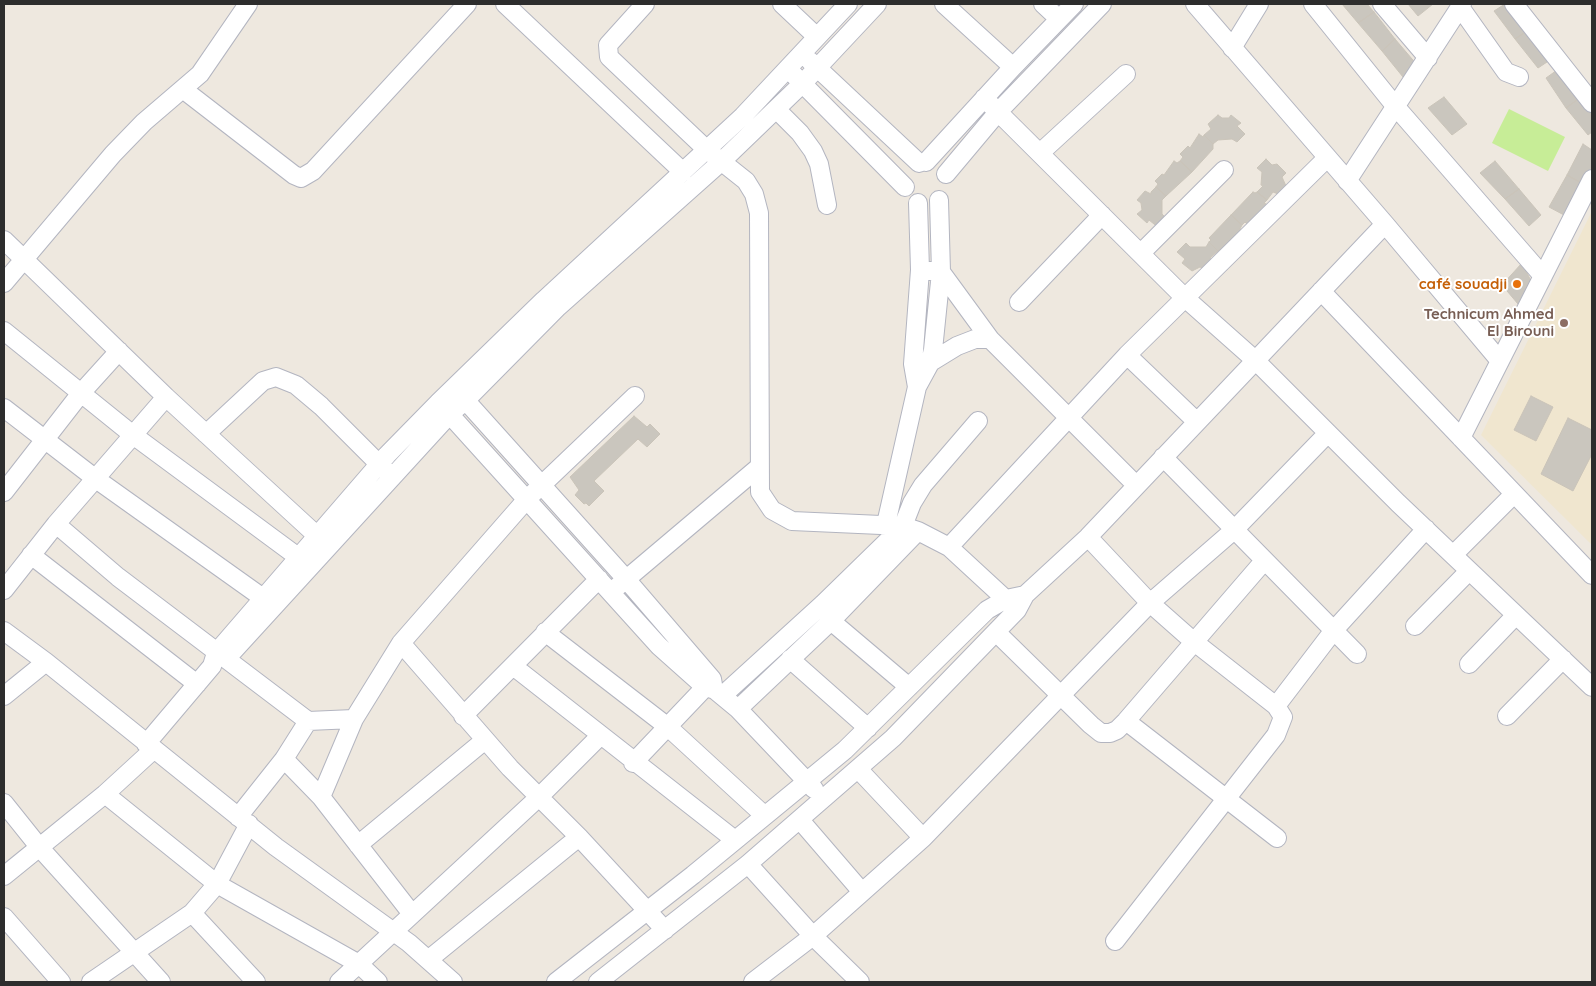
<!DOCTYPE html>
<html>
<head>
<meta charset="utf-8">
<style>
	body { margin:0 }
	#map { position:relative; width:1596px; height:986px; overflow:hidden; background:#eee8df; font-family:Quicksand,sans-serif }
	canvas { display:block }
	.frame { position:absolute; inset:0; border:5px solid #2d2d2d; pointer-events:none }
</style>
</head>
<body>
<div id="map">
<canvas width="1596" height="986"></canvas>
<div class="frame"></div>
</div>
<script>
const context = document.querySelector('canvas').getContext('2d');
context.lineJoin = 'round';
function fill(path, color) { context.fillStyle = color; context.fill(path, 'evenodd'); }
const poly = rows => new Path2D(rows.map(r => 'M' + r).join(''));
function strokePath(path, color, width, dash) { context.strokeStyle = color; context.lineWidth = width; context.lineCap = dash ? 'butt' : 'round'; context.setLineDash(dash || []); context.stroke(path); }
function label(font, color, halo, rows, align = 'center') {
  context.font = font + ' Quicksand,sans-serif'; context.lineWidth = 4; context.setLineDash([]); context.textBaseline = 'middle'; context.strokeStyle = halo; context.fillStyle = color; for (const [text, x, y, turn = 0] of rows) {
    context.save(); context.translate(x, y); context.rotate((+turn || 0) * Math.PI / 180); context.textAlign = isNaN(turn) ? turn : align; if (halo) context.strokeText(text, 0, 0); context.fillText(text, 0, 0); context.restore();
  }
}
const education = poly([
	[1592,211,1592,545,1481,435]
]);
const pitch = poly([
	[1509,109,1565,137,1548,171,1492,143]
]);
const building = poly([
	[1342,4,1367,4,1374,12,1358,23,1342,4],
	[1408,4,1433,4,1418,16,1408,4],
	[1505,4,1512,4,1530,29,1515,39,1494,11,1505,4],
	[1374,12,1395,39,1382,51,1358,23,1374,12],
	[1530,29,1553,58,1538,68,1515,39,1530,29],
	[1395,39,1418,66,1403,77,1382,51,1395,39],
	[1560,68,1581,97,1566,108,1546,78,1560,68],
	[1444,97,1467,124,1452,135,1428,108,1444,97],
	[1581,97,1592,112,1592,132,1588,135,1566,108,1581,97],
	[1218,115,1222,118,1229,118,1231,115,1241,123,1237,126,1245,134,1237,142,1232,139,1218,140,1213,144,1204,135,1211,129,1208,124,1218,115],
	[1199,134,1203,137,1204,135,1213,144,1213,149,1192,172,1180,161,1183,157,1180,154,1188,146,1190,148,1199,134],
	[1583,144,1592,150,1592,166,1583,184,1567,175,1583,144],
	[1266,159,1272,165,1277,164,1286,173,1282,177,1286,186,1278,194,1273,192,1267,200,1257,192,1263,186,1261,185,1262,172,1257,168,1266,159],
	[1174,161,1177,163,1180,161,1192,172,1166,196,1156,187,1158,184,1155,181,1162,174,1164,175,1174,161],
	[1495,161,1519,189,1505,199,1480,173,1495,161],
	[1567,175,1583,184,1564,215,1549,207,1567,175],
	[1156,187,1166,196,1162,200,1162,214,1165,217,1159,228,1149,220,1147,223,1137,214,1142,210,1141,203,1137,200,1145,191,1151,194,1151,192,1156,187],
	[1519,189,1541,215,1529,226,1505,199,1519,189],
	[1253,192,1255,193,1257,192,1267,200,1264,203,1268,205,1249,226,1245,222,1242,225,1231,215,1253,192],
	[1231,215,1242,225,1240,229,1242,232,1224,252,1220,249,1218,251,1209,242,1211,240,1209,238,1231,215],
	[1209,242,1218,251,1210,258,1213,263,1206,270,1200,267,1192,271,1182,263,1185,259,1177,252,1186,243,1190,247,1206,247,1209,242],
	[1522,263,1532,283,1518,304,1502,285,1522,263],
	[1531,396,1553,407,1536,441,1514,430,1531,396],
	[634,416,647,427,650,424,660,434,647,447,638,439,594,481,604,491,589,506,586,503,584,504,575,495,579,490,570,477,634,416],
	[1568,418,1592,430,1592,454,1573,491,1541,474,1568,418]
]);
const minor = poly([
	[505,4,683,172],
	[645,4,608,45,609,57,707,150,746,181,754,194,759,213,760,492,772,510,792,521,903,526,918,531,949,547,1127,355,1327,158],
	[782,4,817,37],
	[944,4,1013,67],
	[1043,4,1059,19],
	[1195,4,1385,224,1500,361],
	[1313,4,1396,107,1543,276],
	[1382,4,1428,58],
	[1514,4,1592,103],
	[1460,7,1506,72,1519,77],
	[1232,48,1259,4],
	[810,61,919,163],
	[794,75,905,187],
	[184,90,294,175,301,178,313,171,467,4],
	[984,98,1184,297,1255,360,1398,503,1592,687],
	[776,109,800,133,813,151,819,164,827,205],
	[1040,153,1126,74],
	[926,162,1013,67,1074,4],
	[946,174,998,112,1102,4],
	[1347,181,1462,4],
	[4,240,166,397,325,543],
	[1141,253,1224,170],
	[920,270,941,272,990,339,1136,485],
	[4,283,113,154,144,122,200,74,248,4],
	[1321,291,1592,575],
	[1019,302,1102,215],
	[4,331,133,435,298,557],
	[1127,355,1196,421],
	[926,365,957,346,975,339,990,339],
	[917,387,913,364,920,270,918,203],
	[458,392,626,579,712,679,713,685],
	[442,406,659,646,705,687,715,690,738,709,814,789],
	[4,408,96,479,263,598],
	[206,434,263,381,276,377,296,385,321,406,387,472],
	[1461,438,1592,179],
	[1163,457,1357,654],
	[4,492,81,393,119,351],
	[56,524,118,577,308,721,284,759,238,817],
	[886,524,917,387,929,365,933,350,941,272,939,200],
	[1088,537,1150,603,1193,641,1276,706],
	[949,547,1013,606],
	[31,555,197,684],
	[1453,555,1514,494],
	[617,587,759,467],
	[4,590,56,524,166,397],
	[831,621,909,687],
	[1415,626,1469,571],
	[4,631,46,662,276,847,409,943,453,982],
	[545,632,668,727,765,816],
	[996,632,1091,725,1101,733,1110,733,1117,730,1126,721,1264,561],
	[401,643,510,768,579,837,665,930],
	[226,659,450,414,466,400,558,307,722,161,803,83,877,4],
	[790,659,868,728],
	[1469,664,1516,615],
	[513,666,735,840],
	[4,696,46,662],
	[722,696,823,604,903,526,912,503,923,485,978,421],
	[738,709,831,621,918,531],
	[463,716,599,579],
	[1507,716,1563,659],
	[308,721,354,719],
	[1126,721,1277,838],
	[146,744,212,666,216,653,387,455,438,403,544,300,743,116,848,4],
	[284,759,321,797,412,914],
	[633,763,712,680],
	[859,770,923,838],
	[105,794,217,884,359,964,378,982],
	[321,797,354,719,401,643,527,499,635,396],
	[4,803,40,848,161,982],
	[800,820,862,892],
	[358,845,485,740],
	[748,864,813,936,860,982],
	[4,876,105,794,153,750],
	[192,913,256,982],
	[4,917,61,982],
	[1115,941,1276,735,1283,717,1276,706,1334,630,1426,529],
	[428,960,579,837],
	[91,982,192,913,217,884,249,824],
	[339,982,538,798,600,736],
	[556,982,693,875,845,750,987,610,1006,599,1025,595],
	[598,982,748,864,893,738,1017,610,1025,595,1088,537,1385,224],
	[753,982,813,936,923,838,1150,603,1234,530,1328,433]
]);
const markers = [
	[1517,284,5,"#e8710a"],
	[1564,323,5,"#8d6e63"]
];
const foodNames = [
	["café souadji",1507,284]
];
const educationNames = [
	["Technicum Ahmed",1554,314],
	["El Birouni",1554,331]
];
fill(education, '#f0e6cf');
fill(pitch, '#c7ed97');
fill(building, '#cac6be');
strokePath(building, '#cac4b9', 1);
strokePath(minor, '#b3b5c0', 20);
strokePath(minor, '#fff', 18);
for (const [x, y, r, color] of markers) { const dot = new Path2D(); dot.arc(x, y, r, 0, 2 * Math.PI); context.fillStyle = color; context.fill(dot); strokePath(dot, '#fff', 2); }
label('bold 15px', '#c56008', '#fff', foodNames, 'right');
label('bold 15px', '#785e54', '#fff', educationNames, 'right');
</script>
</body>
</html>
